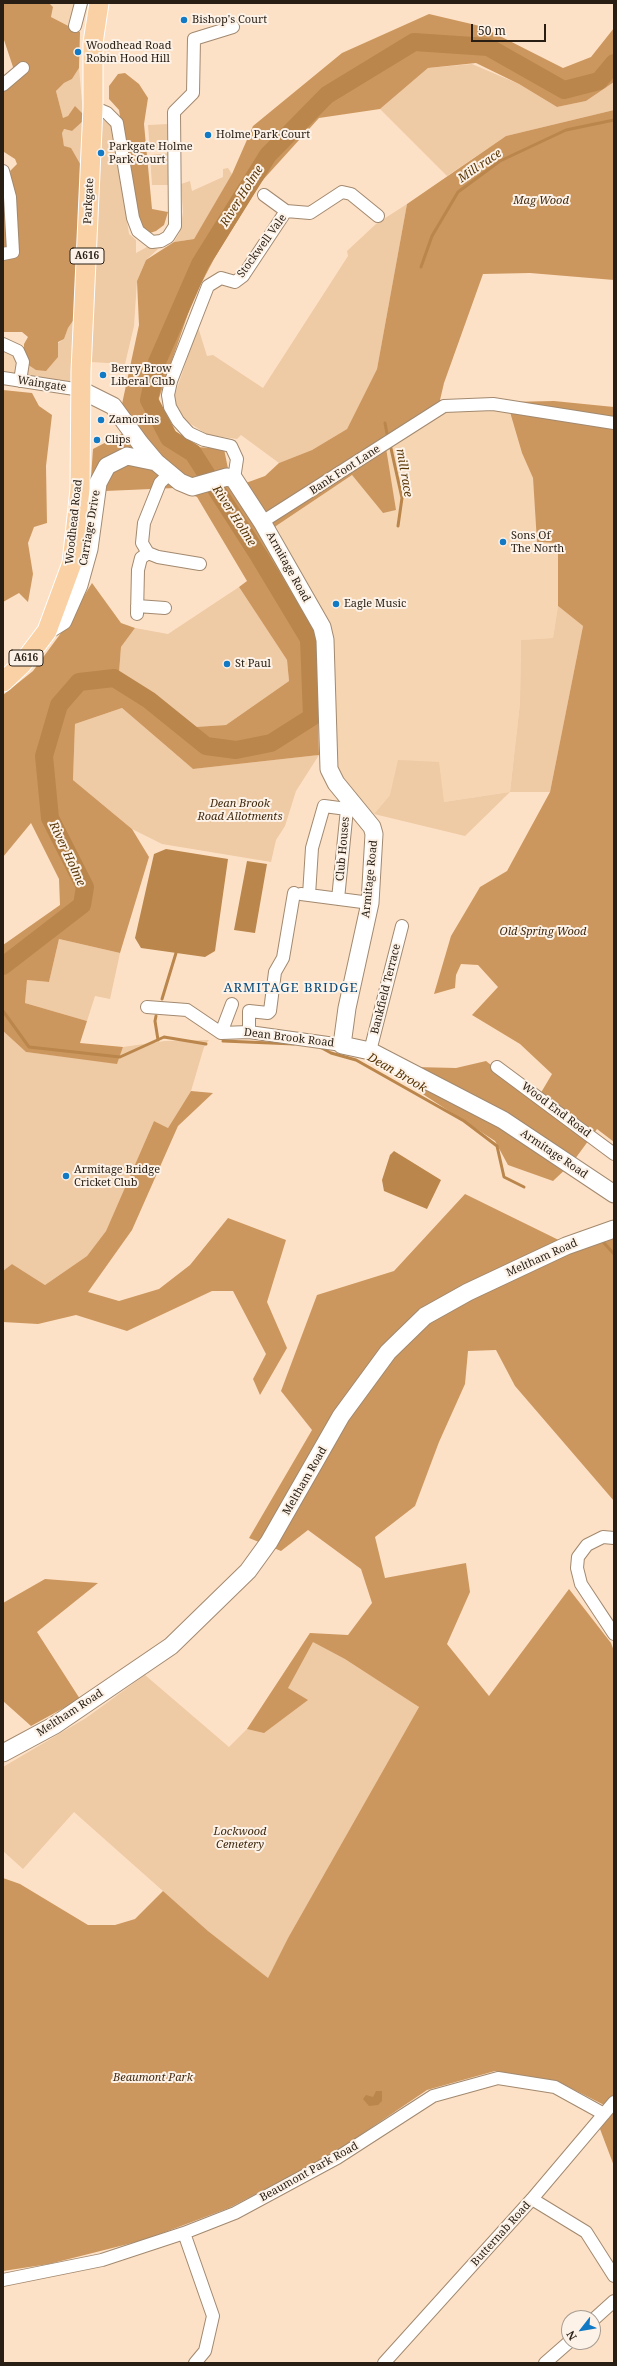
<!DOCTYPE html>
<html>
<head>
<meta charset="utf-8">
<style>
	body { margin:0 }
	#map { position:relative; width:617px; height:2366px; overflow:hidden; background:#fde1c6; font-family:"Noto Serif",serif }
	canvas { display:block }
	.frame { position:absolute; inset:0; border:4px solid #281e13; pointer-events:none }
	.north { position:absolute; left:561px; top:2310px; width:40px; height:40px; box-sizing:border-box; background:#fdf2e7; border:1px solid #a89d92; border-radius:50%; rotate:239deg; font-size:11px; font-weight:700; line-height:16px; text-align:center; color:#281e13 }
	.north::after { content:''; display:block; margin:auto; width:14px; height:18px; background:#127ac5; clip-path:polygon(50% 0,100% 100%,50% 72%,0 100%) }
	.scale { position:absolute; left:471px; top:24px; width:75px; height:18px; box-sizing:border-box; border:2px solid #281e13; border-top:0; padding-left:5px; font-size:12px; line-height:14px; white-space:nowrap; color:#281e13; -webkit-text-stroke:3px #fdf2e7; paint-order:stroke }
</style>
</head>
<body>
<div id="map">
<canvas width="617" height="2366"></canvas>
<div class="frame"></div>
<div class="north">N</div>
<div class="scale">50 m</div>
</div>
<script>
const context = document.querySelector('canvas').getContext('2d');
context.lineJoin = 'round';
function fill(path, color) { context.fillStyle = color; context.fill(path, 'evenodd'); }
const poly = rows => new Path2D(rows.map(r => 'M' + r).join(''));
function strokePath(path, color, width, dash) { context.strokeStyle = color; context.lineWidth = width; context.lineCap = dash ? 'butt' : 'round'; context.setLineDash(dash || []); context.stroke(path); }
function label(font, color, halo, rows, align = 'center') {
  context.font = font + ' "Noto Serif",serif'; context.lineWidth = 4; context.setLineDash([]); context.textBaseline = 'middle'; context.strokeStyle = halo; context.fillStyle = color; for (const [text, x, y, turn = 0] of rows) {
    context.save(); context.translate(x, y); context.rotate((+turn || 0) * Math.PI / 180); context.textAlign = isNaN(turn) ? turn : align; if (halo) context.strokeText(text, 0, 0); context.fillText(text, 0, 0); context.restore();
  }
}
const built = poly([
	[49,3,79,3,80,32,51,17,53,7],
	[3,347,15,352,20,375,3,372],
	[444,410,509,410,522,453,533,478,537,542,558,543,558,606,553,638,521,640,520,703,510,792,444,802,390,795,374,814,336,771,327,623,276,526,352,475,383,513,386,448]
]);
const green = poly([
	[472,64,519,84,557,107,586,101,614,82,614,110,506,136,447,176,380,109,428,68],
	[79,68,83,114,63,118,56,91,64,83,72,79],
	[102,119,112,125,129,234,136,240,136,253,147,247,158,249,146,260,137,281,134,326,125,364,91,362],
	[82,122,83,169,64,146,62,133,63,129,72,131],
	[169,124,170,149,150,150,148,125],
	[170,153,171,185,152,185,150,155],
	[228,168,232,174,230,180,194,239,174,242,180,232,183,212,181,184,190,181,192,191,223,177,223,169],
	[407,204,377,369,347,429,312,450,279,463,241,435,237,439,208,435,183,419,173,400,198,327,207,356,213,355,263,388,348,256,347,251,376,224],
	[75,318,74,384,56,380,34,379,24,375,27,364,64,339,68,328],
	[239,587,287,660,289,681,226,725,195,727,119,673,121,647,135,628,168,634],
	[558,606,583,626,550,792,510,792,465,836,374,814,390,795,398,760,439,762,444,802,510,792,520,703,521,640,553,638],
	[122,708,193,769,319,755,296,791,285,826,276,840,271,862,162,844,132,829,73,780,75,724],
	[59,939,120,953,110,999,95,996,87,1021,25,1003,27,980,49,982],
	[3,1031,26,1052,117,1063,123,1047,165,1041,209,1040,204,1047,191,1091,168,1128,154,1121,106,1231,87,1256,45,1285,12,1264,3,1271],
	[310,1633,419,1707,288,1938,268,1979,208,1931,74,1812,23,1869,3,1851,3,1767,86,1718,145,1675,229,1747,247,1729]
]);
const forest = poly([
	[3,3,49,3,53,7,51,17,80,32,79,68,72,79,64,83,56,91,63,118,68,116,75,106,83,114,82,122,72,131,64,129,62,133,64,146,71,148,83,169,80,188,75,318,68,328,64,339,58,342,58,357,46,371,36,370,27,364,24,351,24,344,28,337,22,332,3,332,3,213,10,211,16,201,10,171,17,164,15,159,4,152,3,143,3,91,8,85,13,67,3,37],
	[429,14,480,26,563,68,591,57,614,28,614,82,586,101,557,107,519,84,476,63,428,68,380,109,319,118,261,182,214,259,193,299,158,401,171,428,197,447,224,449,232,488,265,476,279,463,312,450,347,429,377,369,407,204,506,136,614,110,614,280,530,273,483,274,444,383,440,400,444,410,386,448,396,510,383,513,352,475,276,526,264,543,315,630,319,755,193,769,122,708,75,724,73,780,132,829,149,857,120,953,59,939,49,982,27,980,25,1003,87,1021,80,1043,123,1047,117,1064,26,1052,3,1031,3,945,60,905,59,879,31,823,3,857,3,695,33,671,61,633,92,583,121,623,135,628,121,647,119,673,195,727,226,725,289,681,287,660,239,587,247,581,197,497,175,488,105,491,91,478,93,449,137,426,122,404,139,325,137,281,146,260,174,242,194,239,232,174,253,126,342,53],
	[125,73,139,84,148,98,144,124,152,209,168,212,164,225,156,231,147,234,140,228,138,211,133,199,119,110,109,99,109,86,118,74],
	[3,390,32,393,39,406,52,415,46,466,47,523,34,527,28,543,33,574,28,602,19,593,3,602],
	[554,401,614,407,614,1142,597,1129,572,1163,553,1181,508,1165,495,1141,418,1091,415,1067,456,1068,486,1061,526,1093,539,1096,552,1074,520,1044,472,1015,498,987,478,965,461,964,456,975,455,988,434,994,451,936,480,887,507,871,550,792,583,626,558,606,558,543,537,542,533,478,522,453,507,402],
	[191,1091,213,1093,178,1126,132,1230,88,1292,119,1301,159,1289,190,1265,228,1218,286,1240,267,1302,287,1348,260,1395,253,1379,266,1354,233,1291,212,1291,127,1331,76,1315,38,1324,3,1322,3,1271,12,1264,45,1285,87,1256,106,1231,154,1121,168,1128],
	[465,1194,577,1249,614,1235,614,1501,515,1386,496,1350,468,1351,465,1384,439,1442,415,1506,375,1537,385,1578,466,1563,470,1592,447,1644,489,1696,569,1589,611,1643,614,1651,614,2096,606,2106,557,2081,495,2071,427,2090,331,2155,229,2208,144,2240,49,2264,3,2271,3,1878,20,1884,88,1925,115,1925,135,1919,163,1891,208,1931,268,1978,288,1938,419,1707,345,1659,313,1642,288,1688,308,1700,264,1733,247,1729,310,1633,348,1635,372,1603,361,1569,308,1530,281,1551,249,1538,312,1430,281,1391,317,1295,394,1271],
	[45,1579,98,1583,37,1632,80,1699,31,1726,3,1701,3,1603],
	[614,2110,614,2166,600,2129]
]);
const water = poly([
	[166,849,228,859,215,951,205,957,141,948,135,938,154,854],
	[247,861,267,864,255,933,234,930],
	[394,1151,441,1180,427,1209,384,1191,382,1180,390,1155],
	[376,2091,382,2091,382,2101,378,2105,369,2106,363,2099,366,2095,373,2097]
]);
const stream = poly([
	[421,267,432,236,458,192,500,161,566,130,614,120],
	[385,423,388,439],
	[390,444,402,498,398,526],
	[162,999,176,953],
	[3,1011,29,1047,120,1057,164,1037,206,1044],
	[156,1016,155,1021,158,1040],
	[223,1041,294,1044],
	[320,1047,331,1053,356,1060,464,1121,497,1146,504,1177,524,1187],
	[604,1243,614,1254]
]);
const river = poly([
	[3,966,82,905,85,887,50,818,44,756,59,705,79,682,114,678,149,700,206,746,236,750,271,743,312,717,309,639,259,556,193,453,169,438,149,400,157,362,200,264,268,155,327,95,414,42,488,47,564,90,599,81,614,63]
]);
const street = poly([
	[75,26,81,3],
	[3,85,23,68],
	[93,107,107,113,117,123,133,218,138,231,152,242,161,241,168,237,175,226,174,112,193,93,194,39,233,27],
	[3,171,10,197,13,252,3,254],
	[264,195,286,211],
	[3,344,18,351,23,362,20,381],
	[3,378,81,390],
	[170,473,160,483,144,523,142,543,148,553,158,557,200,564],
	[234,479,237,459,231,446,204,440,189,433,178,421,170,407,168,395,171,381,208,286,221,278,235,282,243,276,286,211,310,213,342,192,351,194,378,216],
	[262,522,444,406,493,404,614,423],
	[137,606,165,608],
	[137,614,138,570,141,558,148,553],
	[301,894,370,903],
	[309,895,312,848,324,806,347,809],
	[338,899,347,809,353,805],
	[147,1007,187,1010,221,1033,249,1032,342,1045],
	[249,1032,249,1011,268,1013,270,1011,275,972,283,958,294,893],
	[221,1033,232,1004],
	[370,1051,402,926],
	[497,1067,614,1154],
	[614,1538,603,1537,587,1545,578,1557,577,1568,581,1584,614,1634],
	[532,2199,586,2232,614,2276],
	[184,2233,213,2316,205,2351,195,2363],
	[3,2280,102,2260,184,2233,235,2213,337,2158,433,2096,498,2078,555,2087,604,2114],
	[593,2320,614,2301],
	[384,2363,532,2199,614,2102],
	[545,2363,569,2342]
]);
const secondary = poly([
	[81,390,113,406,140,443,156,462,180,482,192,487,227,477,234,479,262,522,322,627,325,640,329,769,336,783,372,827,374,834,370,903,347,1008,342,1045,370,1051,503,1120,614,1194],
	[47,631,63,621,79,585,89,549,98,483,107,466,127,456,156,462],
	[3,1753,55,1725,171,1646,248,1571,269,1542,341,1416,388,1352,425,1316,468,1292,566,1246,614,1229]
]);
const primary = poly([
	[3,682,22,664,47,631,72,563,80,489,81,371,93,107,93,43,99,3]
]);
const markers = [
	[184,20,4,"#127ac5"],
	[78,52,4,"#127ac5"],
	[208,135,4,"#127ac5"],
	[101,153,4,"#127ac5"],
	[103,375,4,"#127ac5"],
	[101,420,4,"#127ac5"],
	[97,440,4,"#127ac5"],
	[503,542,4,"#127ac5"],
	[336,604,4,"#127ac5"],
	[227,664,4,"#127ac5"],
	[66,1176,4,"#127ac5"]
];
const shields = [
	[87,256,34],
	[26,658,34]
];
const shieldNames = [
	["A616",87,256],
	["A616",26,658]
];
const poiNames = [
	["Bishop's Court",192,20],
	["Woodhead Road",86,46],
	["Robin Hood Hill",86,59],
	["Holme Park Court",216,135],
	["Parkgate Holme",109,147],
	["Park Court",109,160],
	["Berry Brow",111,369],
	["Liberal Club",111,382],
	["Zamorins",109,420],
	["Clips",105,440],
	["Sons Of",511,536],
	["The North",511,549],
	["Eagle Music",344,604],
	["St Paul",235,664],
	["Armitage Bridge",74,1170],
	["Cricket Club",74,1183]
];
const streetNames = [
	["Parkgate",89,201,-87],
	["Stockwell Vale",262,246,-54],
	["Waingate",42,384,9],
	["Bank Foot Lane",345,470,-33],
	["Woodhead Road",74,522,-84],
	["Carriage Drive",90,528,-80],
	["Armitage Road",288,567,61],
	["Club Houses",343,849,-85],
	["Armitage Road",370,879,-84],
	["Bankfield Terrace",386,989,-76],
	["Dean Brook Road",289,1038,7],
	["Wood End Road",556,1110,37],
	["Armitage Road",554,1154,34],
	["Meltham Road",542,1258,-24],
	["Meltham Road",305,1481,-60],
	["Meltham Road",70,1713,-33],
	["Beaumont Park Road",309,2172,-29],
	["Butternab Road",501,2234,-48]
];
const parkNames = [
	["Mag Wood",541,201],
	["Dean Brook",240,804],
	["Road Allotments",240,817],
	["Old Spring Wood",543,932],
	["Lockwood",240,1832],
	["Cemetery",240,1845],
	["Beaumont Park",153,2078]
];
const waterNames = [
	["Mill race",480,166,-34],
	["River Holme",242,196,-58],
	["mill race",404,473,80],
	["River Holme",234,516,57],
	["River Holme",67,854,65],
	["Dean Brook",397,1073,30]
];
const quarterNames = [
	["ARMITAGE BRIDGE",291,988]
];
fill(built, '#f6d5b3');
fill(green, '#eecaa5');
fill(forest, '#cc975e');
fill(water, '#ba864c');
strokePath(stream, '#ba864c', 3);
strokePath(river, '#ba864c', 18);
strokePath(street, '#a2896f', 14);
strokePath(secondary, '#a2896f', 19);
strokePath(primary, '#fff', 21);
strokePath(street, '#fff', 12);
strokePath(secondary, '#fff', 17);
strokePath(primary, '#fad1a4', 19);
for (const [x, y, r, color] of markers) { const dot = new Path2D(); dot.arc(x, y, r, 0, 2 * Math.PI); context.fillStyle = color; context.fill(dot); strokePath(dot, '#fdf2e7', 1.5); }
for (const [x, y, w] of shields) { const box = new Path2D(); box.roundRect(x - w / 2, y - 8, w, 16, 3); context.fillStyle = '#fdf2e7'; context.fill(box); strokePath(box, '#281e13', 1); }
label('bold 10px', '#281e13', null, shieldNames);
label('11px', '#281e13', '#fdf2e7', poiNames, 'left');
label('11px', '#281e13', '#fdf2e7', streetNames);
label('italic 11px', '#412a10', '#fdf2e7', parkNames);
label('italic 12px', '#593606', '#fdf2e7', waterNames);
context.letterSpacing = '1px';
label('13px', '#064878', '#fdf2e7', quarterNames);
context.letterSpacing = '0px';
</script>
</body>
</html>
